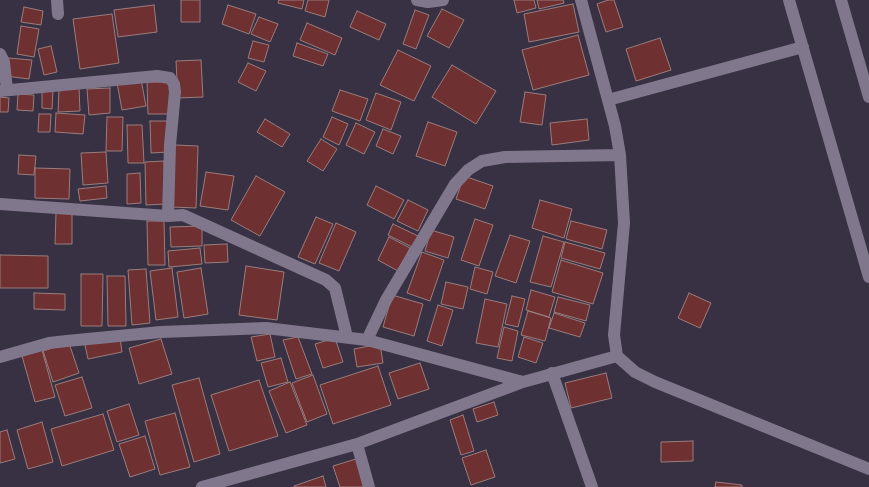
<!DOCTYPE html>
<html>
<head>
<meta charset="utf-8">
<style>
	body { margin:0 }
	canvas { display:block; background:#383043 }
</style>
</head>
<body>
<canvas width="869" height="487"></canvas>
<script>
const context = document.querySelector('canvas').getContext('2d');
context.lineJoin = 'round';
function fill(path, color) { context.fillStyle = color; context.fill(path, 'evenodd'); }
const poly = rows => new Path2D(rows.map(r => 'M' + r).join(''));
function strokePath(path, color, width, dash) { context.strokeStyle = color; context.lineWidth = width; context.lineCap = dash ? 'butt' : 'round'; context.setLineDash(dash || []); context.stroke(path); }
const building = poly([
	[181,0,200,0,200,22,181,22,181,0],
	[279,0,304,0,302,9,278,3,279,0],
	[308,0,329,0,325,17,305,11,308,0],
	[514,0,534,0,536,8,517,13,514,0],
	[537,0,563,0,564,3,539,9,537,0],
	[608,0,614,0,623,27,606,32,597,4,608,0],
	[573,4,579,32,529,42,524,14,573,4],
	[154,5,157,32,118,37,114,10,154,5],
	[228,5,256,14,249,34,222,24,228,5],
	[24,7,43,11,41,25,21,22,24,7],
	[442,9,464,20,449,48,427,36,442,9],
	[415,10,429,15,416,49,403,44,415,10],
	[357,11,386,24,379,40,350,27,357,11],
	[112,14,119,63,80,69,73,19,112,14],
	[259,17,278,24,270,42,251,34,259,17],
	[307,23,342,38,335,55,300,40,307,23],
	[21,26,39,29,34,57,17,54,21,26],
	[578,35,589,75,533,90,522,50,578,35],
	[660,38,671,70,636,81,626,49,660,38],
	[253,41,269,45,264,62,248,58,253,41],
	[297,43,328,54,323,66,293,56,297,43],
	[51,46,57,72,44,75,38,49,51,46],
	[398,50,431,66,414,101,380,85,398,50],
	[8,58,32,60,29,79,6,76,8,58],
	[201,60,203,97,178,98,176,61,201,60],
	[248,63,266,71,256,91,238,82,248,63],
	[452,65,496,91,476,124,432,97,452,65],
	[141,79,146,106,122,110,117,83,141,79],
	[147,82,170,82,170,114,148,114,147,82],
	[79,88,80,111,58,112,59,90,79,88],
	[110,88,110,113,89,115,87,89,110,88],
	[42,89,53,89,52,109,42,108,42,89],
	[340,90,368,99,360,121,332,111,340,90],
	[525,92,546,95,542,125,520,122,525,92],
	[376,93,401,102,391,130,366,120,376,93],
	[18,94,34,95,33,111,17,110,18,94],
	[0,97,9,98,8,112,0,112,0,97],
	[56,113,85,115,83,134,55,132,56,113],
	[39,114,51,114,50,132,38,132,39,114],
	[107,117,123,117,122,151,106,151,107,117],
	[332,117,348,124,339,145,323,137,332,117],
	[265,119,290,134,282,147,257,132,265,119],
	[587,119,589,140,552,145,550,123,587,119],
	[150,121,167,121,168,152,151,153,150,121],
	[428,122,457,132,445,166,416,156,428,122],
	[356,123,375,132,364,154,346,145,356,123],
	[127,125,142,125,144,163,128,163,127,125],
	[383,129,401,136,393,154,376,146,383,129],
	[321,139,337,149,323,171,307,161,321,139],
	[175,145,198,146,196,208,172,207,175,145],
	[106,152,108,183,83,185,81,153,106,152],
	[19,155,36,156,34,175,18,174,19,155],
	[164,161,165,204,146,205,145,162,164,161],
	[35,168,70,169,69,199,35,198,35,168],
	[206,172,234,176,228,210,200,206,206,172],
	[140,173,141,203,127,204,127,174,140,173],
	[256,176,285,192,260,236,231,220,256,176],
	[464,176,493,186,485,209,456,199,464,176],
	[106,186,107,198,80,201,78,189,106,186],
	[376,186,404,200,394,219,367,205,376,186],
	[408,200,428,210,418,231,397,221,408,200],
	[540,200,572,209,564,238,532,228,540,200],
	[56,213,72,213,72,244,55,244,56,213],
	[316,217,333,224,315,264,298,257,316,217],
	[475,219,493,225,479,266,461,260,475,219],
	[147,221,164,221,165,265,148,265,147,221],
	[571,221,607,230,602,249,566,239,571,221],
	[336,223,356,232,339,271,319,263,336,223],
	[393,224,418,236,412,247,388,235,393,224],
	[202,226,202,246,171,247,170,227,202,226],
	[431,230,454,237,448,258,425,251,431,230],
	[510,235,530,241,516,283,495,276,510,235],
	[543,236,564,242,551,287,530,282,543,236],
	[389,237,410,248,398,271,378,260,389,237],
	[565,242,605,253,600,269,561,258,565,242],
	[227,244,228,262,205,263,204,245,227,244],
	[200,248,202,264,169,267,168,251,200,248],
	[422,252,444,260,430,301,407,293,422,252],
	[0,255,48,256,48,288,0,288,0,255],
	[561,260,603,273,593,304,552,292,561,260],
	[246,266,284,272,277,320,239,315,246,266],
	[475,267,493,272,487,294,470,289,475,267],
	[172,268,178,317,156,320,150,271,172,268],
	[201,268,208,314,184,318,177,272,201,268],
	[146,269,150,323,132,325,128,270,146,269],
	[81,274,103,274,102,326,81,326,81,274],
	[107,276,125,276,126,326,108,326,107,276],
	[446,282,468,287,463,309,441,304,446,282],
	[531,290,555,297,549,317,526,310,531,290],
	[34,293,65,294,65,310,34,309,34,293],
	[689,293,711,303,700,328,678,318,689,293],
	[392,295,423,304,414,336,383,327,392,295],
	[512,296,525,299,518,327,505,324,512,296],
	[558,297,590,305,586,321,554,312,558,297],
	[485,299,507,304,498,347,476,343,485,299],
	[438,305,453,310,442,346,427,341,438,305],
	[528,311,551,318,545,341,521,335,528,311],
	[554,313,585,323,580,337,549,328,554,313],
	[504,327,518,331,512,361,497,358,504,327],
	[270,334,275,357,257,361,251,337,270,334],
	[298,337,312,374,296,379,283,340,298,337],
	[524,337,543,343,536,363,518,357,524,337],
	[120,338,122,352,88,359,85,345,120,338],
	[335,338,343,362,323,368,315,344,335,338],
	[161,339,172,374,139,384,129,348,161,339],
	[69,343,79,373,53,382,43,351,69,343],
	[380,344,383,363,357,367,354,349,380,344],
	[42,350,55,397,35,402,22,356,42,350],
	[281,358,288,382,268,387,261,363,281,358],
	[420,363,429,389,398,399,389,373,420,363],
	[378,366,391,405,333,424,320,385,378,366],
	[606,373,612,398,571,408,565,383,606,373],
	[313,375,327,414,307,422,292,383,313,375],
	[82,377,92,408,65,416,55,385,82,377],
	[199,378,220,454,194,462,172,385,199,378],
	[259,380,278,436,229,451,211,395,259,380],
	[290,382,307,425,286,433,269,391,290,382],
	[494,402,498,415,477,422,473,409,494,402],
	[129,404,139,435,117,442,107,411,129,404],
	[175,413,190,467,160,475,145,421,175,413],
	[103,414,114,450,62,466,51,429,103,414],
	[463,415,474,451,461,455,450,420,463,415],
	[42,422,53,462,28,469,17,430,42,422],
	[7,430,15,459,0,463,0,432,7,430],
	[145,436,155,469,130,477,119,444,145,436],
	[693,441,693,461,661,462,661,442,693,441],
	[486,450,495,477,471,485,462,458,486,450],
	[356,459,365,487,340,487,333,466,356,459],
	[323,476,326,487,294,487,294,486,323,476],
	[716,482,742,485,742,487,715,487,716,482]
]);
const minor = poly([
	[57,0,58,14],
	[417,0,428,2,443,0],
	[581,0,615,126,620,155,624,223,614,335,617,356,635,372,655,382,869,469],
	[789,0,869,277],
	[841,0,869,97],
	[0,54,4,62,7,90],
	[0,91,157,76,170,78,174,84,175,92,170,145,168,216],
	[608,100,803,47],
	[0,204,168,216,183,215,326,280,335,288,347,337],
	[367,340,386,300,446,199,455,184,468,170,482,161,505,157,620,155],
	[0,357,49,343,67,341,161,332,266,328,367,340,523,382],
	[552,373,592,487],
	[357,444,369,487],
	[202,487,357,444,523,382,617,356]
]);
fill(building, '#6f3032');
strokePath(building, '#997d7c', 1);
strokePath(minor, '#80778d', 12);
</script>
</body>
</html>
